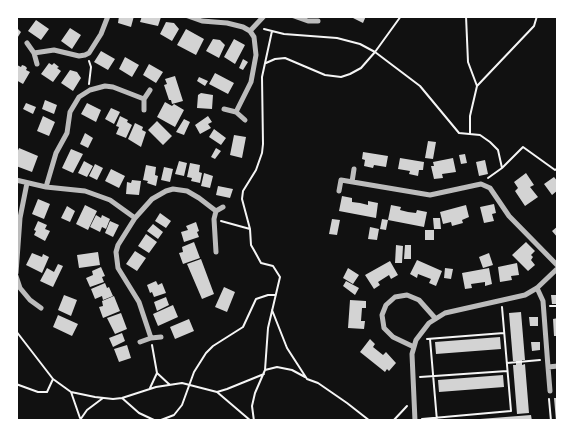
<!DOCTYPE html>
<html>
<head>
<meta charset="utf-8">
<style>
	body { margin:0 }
	#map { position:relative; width:574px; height:437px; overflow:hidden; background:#111; font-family:"Noto Serif",serif }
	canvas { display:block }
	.frame { position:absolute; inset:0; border:18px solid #fff; pointer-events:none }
</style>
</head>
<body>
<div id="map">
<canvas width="574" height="437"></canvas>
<div class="frame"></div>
</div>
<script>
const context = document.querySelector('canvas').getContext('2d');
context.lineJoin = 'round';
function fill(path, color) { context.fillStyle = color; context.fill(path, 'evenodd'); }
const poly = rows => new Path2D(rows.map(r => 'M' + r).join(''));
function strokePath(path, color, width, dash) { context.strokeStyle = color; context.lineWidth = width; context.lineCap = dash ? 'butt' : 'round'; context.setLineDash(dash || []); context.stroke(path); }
const building = poly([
	[119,16,134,16,131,27,118,23],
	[142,16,161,17,158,26,140,22],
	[354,16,366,16,363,23,353,18],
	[36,20,49,29,41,40,28,31],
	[166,22,174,23,179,29,172,41,160,34],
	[16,27,21,32,16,40],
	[70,28,81,35,72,49,61,41],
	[186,29,204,39,196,55,177,45],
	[213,39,220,40,225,45,219,58,206,51],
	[234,39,245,45,235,64,224,57],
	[101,51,115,59,108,70,94,62],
	[125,57,139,65,132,77,119,69],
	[243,59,248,62,243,70,239,68],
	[49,63,52,65,54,63,59,67,57,68,61,71,53,82,41,74],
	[149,64,163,72,156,83,143,75],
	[17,65,21,67,22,65,25,66,27,68,26,70,30,72,23,84,16,80],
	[70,70,77,72,81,78,73,91,61,83],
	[215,73,234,83,228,94,209,84],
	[175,76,183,101,172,104,171,100,169,100,164,85,167,84,165,79],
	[199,77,208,81,205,86,197,81],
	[201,93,213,95,212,109,197,108,198,95],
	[45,100,57,105,54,114,42,109],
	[165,102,172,106,174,104,184,110,175,127,157,117],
	[26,103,36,107,33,114,23,109],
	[87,103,101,110,96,122,81,114],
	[111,108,120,112,114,124,105,119],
	[43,116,55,122,49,136,37,131],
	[120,116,128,120,127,122,132,125,126,138,116,134,119,127,116,126],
	[208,116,212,122,208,124,211,128,200,134,195,125],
	[184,119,190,122,184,135,176,132],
	[157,121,172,136,163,145,148,130],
	[135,123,143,127,142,130,146,132,141,147,128,139],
	[214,129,226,138,221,145,209,137],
	[85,133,93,138,88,148,80,144],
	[234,135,246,137,242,158,230,155],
	[428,141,436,142,433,159,425,158],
	[19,148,38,156,32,172,16,166,16,155],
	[216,148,221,151,215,159,211,157],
	[71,149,83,154,73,173,62,168],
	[363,152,388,156,386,167,374,165,373,168,364,166,365,160,362,159],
	[465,154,467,163,461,164,459,155],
	[400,158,424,162,423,170,419,170,418,176,409,174,410,171,398,169],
	[453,158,456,172,442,174,443,178,434,179,431,166,434,166,433,162],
	[485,160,488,174,479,176,476,162],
	[84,161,93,166,87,177,78,173],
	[179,161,187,163,184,176,175,174],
	[190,163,200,165,199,172,202,173,200,183,191,181,192,178,187,177],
	[95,164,103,168,97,180,89,176],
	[146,165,156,167,155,175,158,176,156,186,147,183,148,181,143,180],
	[164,167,173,169,170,182,161,180],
	[111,169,125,176,119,188,105,181],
	[204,173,213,176,210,188,201,186],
	[526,173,534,185,530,187,538,197,525,206,515,191,518,188,514,182],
	[554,177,558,182,558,190,552,195,544,184],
	[132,180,141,181,139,195,126,194,127,182,131,183],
	[218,186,233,189,230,198,216,195],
	[342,196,352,198,352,202,360,203,368,205,368,201,378,203,376,218,339,211],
	[38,199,50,204,44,219,32,214],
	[494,204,496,213,492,214,494,221,484,223,480,207],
	[85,205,97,211,88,230,76,224],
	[391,205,401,207,400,210,408,212,416,213,417,210,427,212,424,227,388,220],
	[466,205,469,217,462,220,463,223,452,226,451,222,443,224,440,212],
	[67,206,75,211,70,222,61,218],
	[160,213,171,221,166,228,155,221],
	[96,215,101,218,102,215,110,219,106,229,102,227,100,232,90,227],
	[433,218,440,218,441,229,434,229],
	[332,219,340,220,337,235,329,234],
	[382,219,388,220,386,230,380,229],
	[38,221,47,225,45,229,50,231,45,241,34,235,36,231,34,230],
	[110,221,119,225,113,237,105,233],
	[196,222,199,231,197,232,199,237,184,242,181,232,188,230,186,226],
	[153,224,163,232,158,239,147,231],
	[558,226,558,238,552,231],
	[370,227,379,229,377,240,368,239],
	[425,230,434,230,434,240,425,240],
	[146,234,157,242,149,253,138,246],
	[194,242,200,258,183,264,179,253,183,252,182,247],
	[526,242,535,251,531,255,533,257,531,260,535,265,528,271,512,255],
	[396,245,403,246,402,263,395,263],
	[405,245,411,245,411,259,404,259],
	[135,251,146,258,137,271,126,264],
	[98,252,100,265,79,268,77,255],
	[32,253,42,257,43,254,49,257,42,273,26,265],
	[489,253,493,265,483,268,479,257],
	[201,259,214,294,202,299,187,264],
	[417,260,442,271,436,286,429,283,431,279,418,274,417,278,410,274],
	[390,261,398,275,391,279,389,275,378,282,380,285,374,289,365,275],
	[517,263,519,275,511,276,512,280,500,282,498,267],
	[58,264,63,266,53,287,40,281,47,268,54,272],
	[101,267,105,276,102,277,104,282,90,287,86,278,93,275,92,271],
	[348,268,359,275,353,284,343,278],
	[445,268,453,269,451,279,444,278],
	[489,268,492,284,485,286,485,282,471,284,472,288,465,289,462,273],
	[156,281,158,285,162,283,166,293,154,297,152,292,150,293,147,285],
	[346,281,359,288,355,295,343,286],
	[105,283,107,288,109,287,113,296,103,300,102,296,95,299,91,289],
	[224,287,235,292,227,312,215,307],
	[64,295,77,300,71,316,58,310],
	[551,295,558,295,558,304,552,304],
	[114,296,120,311,103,318,99,307,103,306,102,301],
	[166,297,169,305,157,311,154,302],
	[350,300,366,301,366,308,362,308,361,321,365,321,364,329,348,328],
	[173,305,178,317,158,326,153,314],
	[521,312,525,360,522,360,522,365,525,364,529,413,517,414,513,365,516,365,516,361,513,361,509,313],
	[121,313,127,329,115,334,107,318],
	[58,315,78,324,72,336,53,327],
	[529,317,538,317,538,326,530,326],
	[558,318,558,336,554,336,553,319],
	[189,319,194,331,175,339,170,327],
	[122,333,125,341,113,347,109,338],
	[500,337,501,349,436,354,435,342],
	[370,339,375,344,373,347,383,355,386,352,396,363,389,371,387,369,385,372,360,352],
	[531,342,540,342,540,350,532,351],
	[127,345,131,358,119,362,114,349],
	[503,375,504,387,439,392,438,380],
	[554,398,558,398,558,421,556,421],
	[531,415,532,421,480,421,480,419]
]);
const path = poly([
	[466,16,468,62,477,86,470,116,470,134],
	[264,29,284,34,337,38,360,44,375,52,420,86,459,133,480,135,490,142,498,150,502,168],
	[266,63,275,59,285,58,325,75,341,77,350,74,361,68,375,52,401,16],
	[89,84,91,67,89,61],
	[477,86,534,26,537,16],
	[488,178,502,168,523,147,555,170,558,168],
	[221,221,250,229],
	[550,306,558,306],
	[272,310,287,348,307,379,318,383,347,403,370,421],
	[16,331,53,379,71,392,95,397,113,399,122,398,156,387,182,383,217,392,227,389,264,374],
	[427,339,504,333],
	[430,339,437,421],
	[507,363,540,360],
	[265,370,277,367,292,370,305,377],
	[157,373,170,385],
	[420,377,507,371],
	[16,384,38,392,47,392,53,379],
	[150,388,157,373,152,345],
	[71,392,80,418],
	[217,392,251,421],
	[122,398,139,413,154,420,161,420,174,415,182,405,194,372,206,353,213,346,243,327,256,299,268,295,276,295],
	[549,399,551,421],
	[422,419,511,411,502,307],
	[80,420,87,410,103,398],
	[254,421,252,406,255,393,265,370,268,328,280,277,273,266,261,263,255,252,251,245,250,229,242,199,243,191,256,170,262,153,263,144,262,77,272,31],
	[393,421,407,406]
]);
const minor = poly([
	[188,16,202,21,227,23,243,27,250,31,254,37,256,55,251,82,236,112],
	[294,16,308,21,318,21],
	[250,31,264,16],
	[27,43,34,53,37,64],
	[34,53,54,50,79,56,85,55,89,53,101,34,108,16],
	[224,109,236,112,245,120],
	[144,110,144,99,150,90],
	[16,180,46,187,85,191,110,200,135,218],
	[352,182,354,169],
	[46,187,56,153,67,133,70,112,79,97,90,90,105,86,113,87,144,99],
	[339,191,341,180,430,195,481,184,490,188,509,216,558,266],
	[216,252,214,219,216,211,223,207],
	[16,273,20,218,27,183],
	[16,276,20,288,30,300,41,308],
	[537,288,543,301,548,367,558,366],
	[151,338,139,302,118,268,116,252,118,245,135,218,152,199,166,191,173,189,187,191,199,198,216,211],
	[140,342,151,338,161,337],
	[414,347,393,337,384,328,382,315,386,305,395,297,407,295,419,300,435,318],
	[548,367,550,391],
	[415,421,412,354,416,340,429,323,445,313,525,295,537,288,558,268]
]);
fill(building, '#d3d3d3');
strokePath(path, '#f5f5f5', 2);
strokePath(minor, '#bcbcbc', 5);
</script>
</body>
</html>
